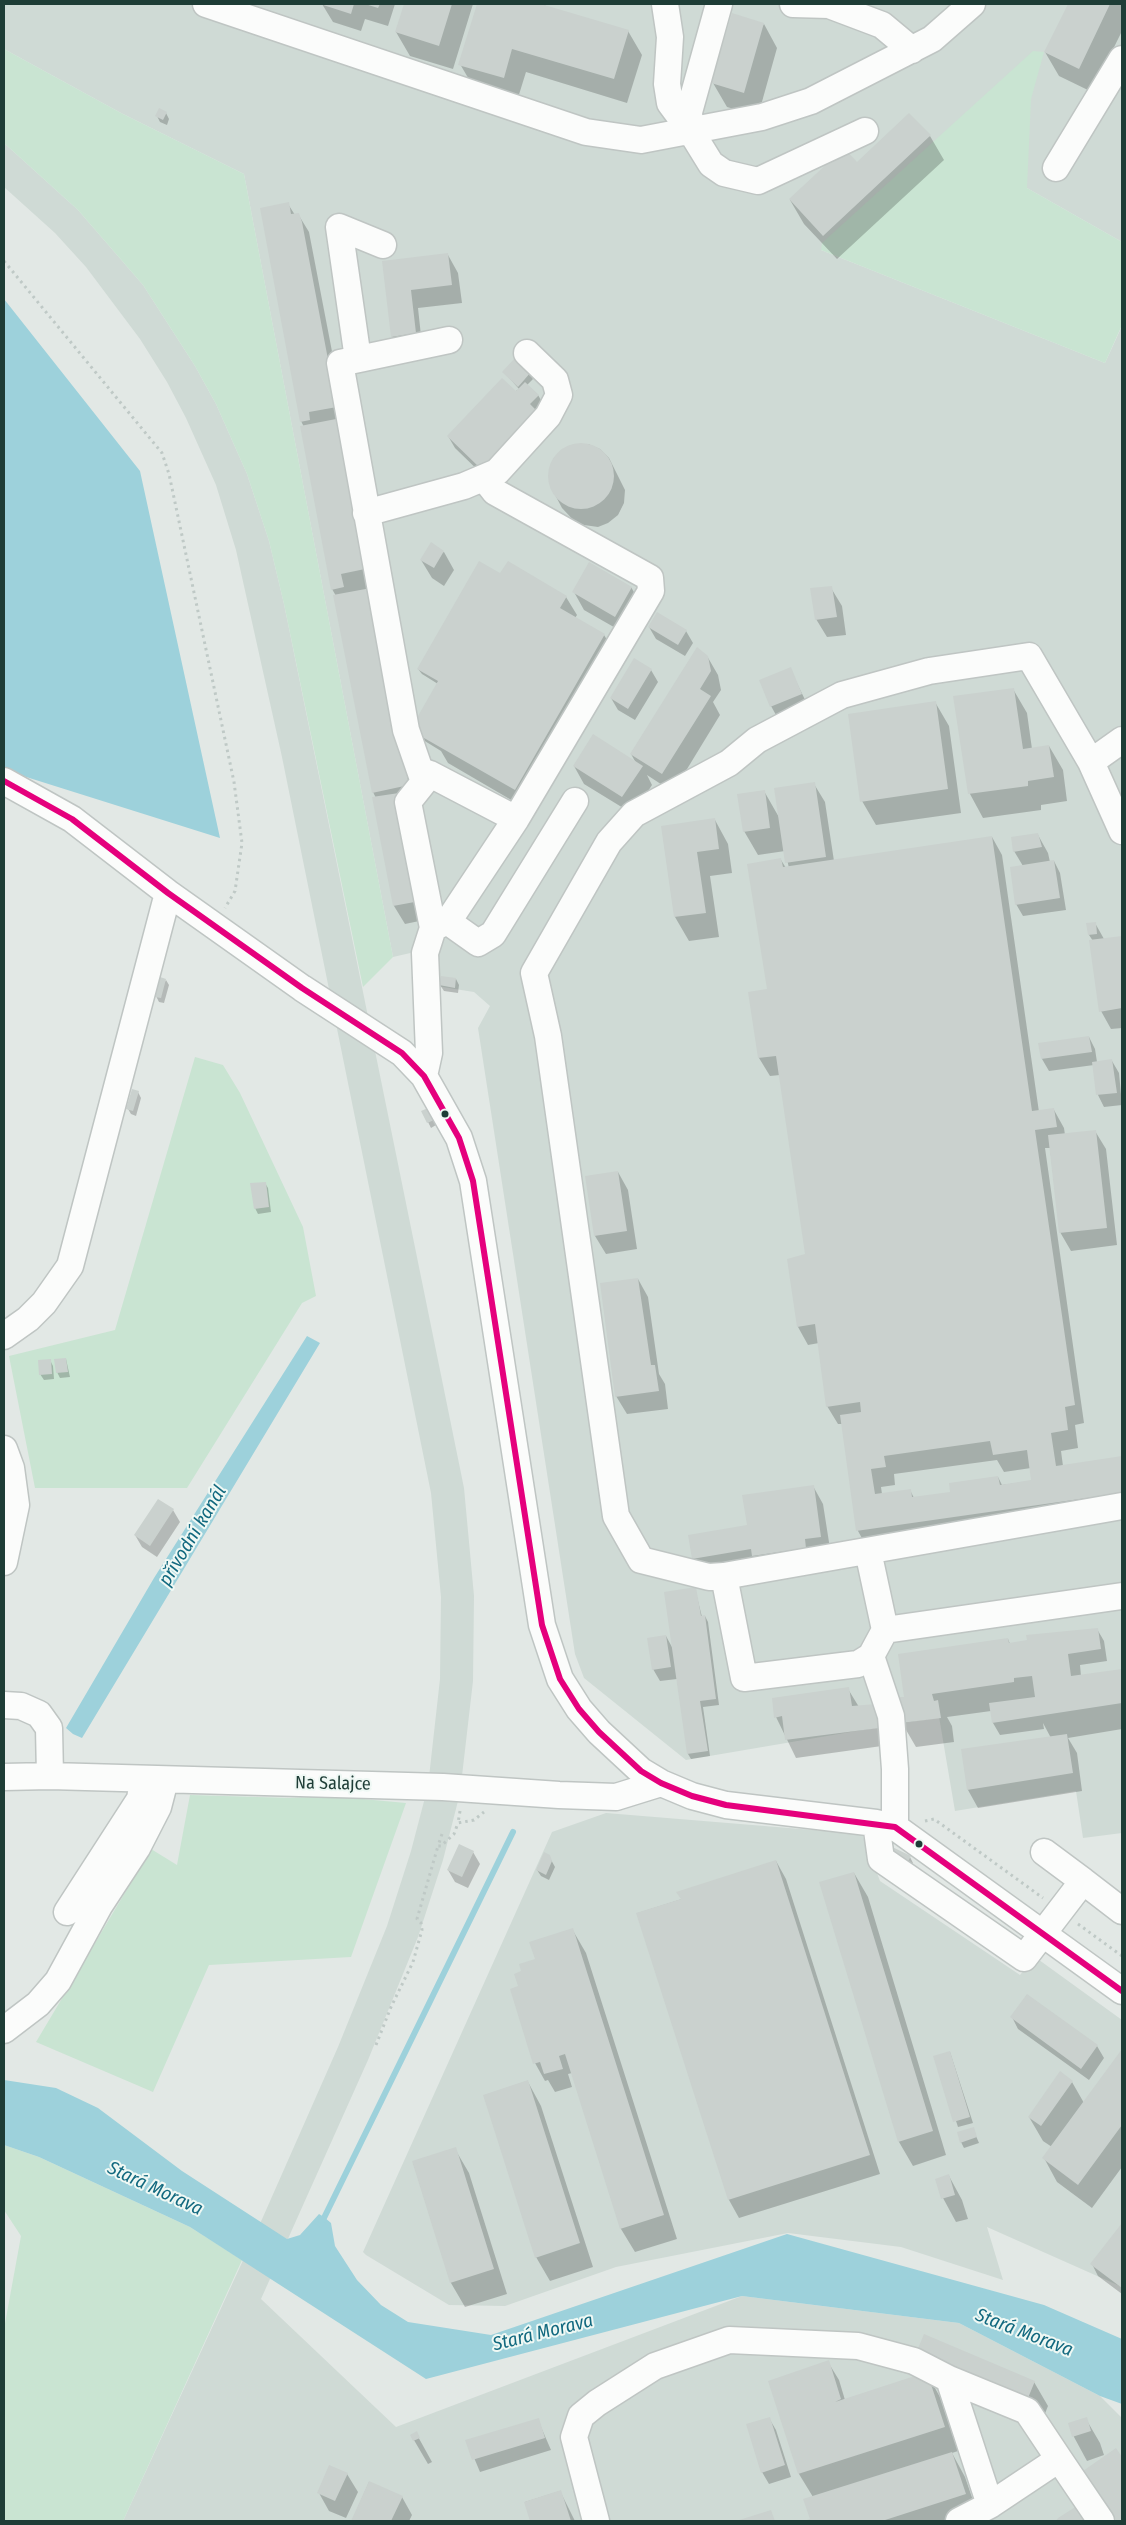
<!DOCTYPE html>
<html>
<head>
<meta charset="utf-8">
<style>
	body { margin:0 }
	#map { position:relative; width:1126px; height:2525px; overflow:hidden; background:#e2e8e5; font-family:"Fira Sans Condensed",sans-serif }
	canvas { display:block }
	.frame { position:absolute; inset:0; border:5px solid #1e3d36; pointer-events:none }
</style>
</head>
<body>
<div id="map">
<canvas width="1126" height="2525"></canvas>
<div class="frame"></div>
</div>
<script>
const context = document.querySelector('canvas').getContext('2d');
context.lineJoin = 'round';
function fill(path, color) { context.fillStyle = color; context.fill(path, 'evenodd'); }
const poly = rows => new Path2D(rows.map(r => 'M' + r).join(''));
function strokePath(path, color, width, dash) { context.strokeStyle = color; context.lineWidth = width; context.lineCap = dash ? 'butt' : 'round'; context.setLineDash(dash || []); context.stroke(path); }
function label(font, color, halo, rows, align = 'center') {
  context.font = font + ' "Fira Sans Condensed",sans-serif'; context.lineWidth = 4; context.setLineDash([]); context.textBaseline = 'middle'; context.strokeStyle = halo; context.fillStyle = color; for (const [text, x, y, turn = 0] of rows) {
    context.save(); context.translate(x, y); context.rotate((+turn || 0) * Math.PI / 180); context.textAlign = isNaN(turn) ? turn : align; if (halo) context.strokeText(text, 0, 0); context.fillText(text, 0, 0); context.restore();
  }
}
const built = poly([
	[4,4,1122,4,1122,242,1027,188,821,250,1105,363,1122,326,1122,1833,1083,1838,1076,1791,955,1811,939,1717,686,1760,584,1678,575,1654,478,1028,490,1006,474,992,436,986,419,951,393,957,244,174,121,113,4,49],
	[4,143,78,210,143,285,195,366,216,404,247,474,269,541,284,604,464,1488,474,1596,473,1681,460,1793,443,1860,418,1937,368,2060,261,2299,396,2427,742,2296,959,2323,1100,2396,1122,2418,1122,2521,123,2521,263,2217,338,2047,387,1926,411,1851,428,1786,440,1679,441,1597,431,1493,282,757,236,550,216,485,186,418,167,382,140,339,86,267,55,233,4,187],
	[606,1813,862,1834,880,1881,1020,1975,1035,1957,1122,2020,1122,2287,987,2227,1003,2280,901,2247,788,2233,616,2267,505,2306,449,2305,366,2255,363,2252,552,1832]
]);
const green = poly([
	[4,49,121,113,244,174,393,957,363,987,284,604,269,541,247,474,216,404,195,366,143,285,78,210,4,143],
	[1033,51,1044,52,1031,99,1027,188,1122,242,1122,325,1105,363,821,250,822,243],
	[195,1057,223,1065,240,1093,303,1227,316,1296,302,1303,187,1488,35,1488,9,1356,115,1330],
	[190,1795,290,1798,330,1796,406,1803,351,1957,209,1965,153,2092,36,2042,151,1849,177,1865],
	[4,2145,39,2157,190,2227,242,2260,123,2521,4,2521,4,2329,21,2236,4,2210]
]);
const water = poly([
	[4,299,140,471,220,838,4,770],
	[307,1336,320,1343,82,1738,73,1734,66,1728,154,1578],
	[4,2080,56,2088,98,2108,182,2171,287,2239,300,2235,319,2214,324,2217,331,2223,335,2246,357,2280,381,2305,408,2322,491,2335,787,2234,1044,2305,1122,2339,1122,2404,1100,2396,959,2323,742,2296,426,2379,190,2227,39,2157,4,2145]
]);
const shadow = poly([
	[322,4,395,4,388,26,365,19,361,31,333,22],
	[405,4,473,4,453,69,410,56,396,32],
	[478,4,546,4,545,6,628,31,642,55,627,103,526,72,517,101,474,88,460,64],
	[1069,4,1122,4,1122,31,1092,92,1059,76,1045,52],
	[764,24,777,48,758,116,727,107,713,83],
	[166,113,169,119,167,125,160,122,157,116],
	[930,136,944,160,837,259,804,224,790,200,857,164],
	[288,204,295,215,298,214,309,232,419,803,429,919,405,924,394,906,376,798,373,792,336,596,332,589,304,427,301,421],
	[448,255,458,273,462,303,418,308,422,345,399,348,392,336,383,263],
	[504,372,530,373,533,379,527,385,538,395,545,407,488,480,455,448,448,436,519,389],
	[588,444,600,449,609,458,625,490,624,503,618,515,608,523,598,527,577,524,562,508,552,489,550,468,554,458,562,450,571,445],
	[444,552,454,570,444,586,432,578,421,560],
	[501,575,566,597,577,615,575,618,604,635,615,653,525,808,448,763,441,751,415,735,438,684,422,674,418,669],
	[631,587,642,606,626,634,584,610,574,592],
	[831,588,842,606,846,635,827,637,816,619],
	[649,627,686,631,693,643,685,656,656,639],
	[707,656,718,675,721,690,713,702,720,715,673,792,647,775,652,785,633,814,584,784,574,766,636,763,631,754],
	[790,669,811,712,781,724,771,706],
	[651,670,658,682,635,720,618,710,611,698],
	[1013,689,1027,713,1032,749,1049,746,1063,770,1067,801,1041,805,1041,810,983,818,970,794,955,697],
	[935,702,949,726,961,813,876,825,862,801],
	[814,784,825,802,834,861,992,837,1002,855,1039,1112,1054,1110,1064,1128,1065,1135,1095,1131,1106,1149,1117,1245,1071,1251,1060,1232,1050,1148,1045,1148,1084,1423,1075,1425,1078,1448,1061,1451,1063,1466,1122,1457,1122,1513,868,1549,858,1531,843,1424,838,1424,827,1406,819,1343,808,1345,798,1327,806,1255,780,1075,770,1076,759,1058,750,993,768,990,781,860,786,868,789,868,785,851,758,855,744,831,764,791,780,819],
	[997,1460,1004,1472,1031,1468,1032,1481,1002,1485,998,1477,952,1493,914,1498,910,1490,882,1494,881,1487,895,1485,894,1474],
	[715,820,728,844,732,873,710,876,719,937,689,941,675,917,663,827],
	[1038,835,1048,853,1050,862,1054,861,1060,873,1066,910,1023,916,1016,904,1023,866,1014,851],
	[1095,923,1104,939,1122,937,1122,1028,1111,1029,1101,1011,1093,941,1089,935],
	[456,979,459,985,458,993,444,991,440,985],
	[166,980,169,985,164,1003,159,1002,156,996],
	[1089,1037,1095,1049,1097,1062,1112,1061,1119,1073,1122,1105,1104,1107,1098,1095,1094,1065,1049,1071,1042,1059,1040,1044],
	[138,1092,141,1098,136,1116,131,1114,128,1109],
	[431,1115,436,1125,431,1128,428,1122],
	[618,1172,628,1190,637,1249,606,1254,595,1236],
	[265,1183,268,1188,271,1212,258,1214,255,1208],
	[638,1279,648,1297,659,1374,665,1384,668,1409,627,1414,616,1396],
	[66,1359,70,1377,60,1378,57,1372],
	[50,1360,53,1366,54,1379,44,1380,40,1374],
	[813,1486,823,1504,831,1555,700,1570,693,1558],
	[173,1510,180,1522,157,1557,142,1547,135,1535],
	[695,1589,702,1617,705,1616,708,1622,719,1705,703,1707,710,1756,691,1759,688,1754,677,1679,660,1681,653,1669,666,1636,673,1649],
	[1097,1629,1104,1641,1107,1661,1080,1665,1081,1676,1122,1671,1122,1729,1068,1738,1077,1753,1082,1791,978,1808,968,1790,962,1751,1051,1738,1043,1723,1044,1729,1000,1735,993,1723,991,1711,947,1717,952,1726,954,1742,916,1747,902,1723,905,1698,1008,1639,1010,1644,1028,1641,1028,1636],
	[848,1689,859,1707,875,1705,889,1745,796,1758,776,1717],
	[888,1846,910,1857,913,1863,910,1867],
	[473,1852,480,1864,468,1888,455,1882,448,1870],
	[549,1856,555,1867,549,1880,541,1876,537,1870],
	[776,1861,786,1879,880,2174,739,2218,729,2200,638,1913,682,1899],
	[854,1873,868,1897,946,2155,913,2166,899,2142],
	[572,1929,586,1953,677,2239,635,2252,621,2229,572,2073,568,2074,572,2087,555,2092,548,2080,545,2081,535,2063,520,1987,523,1972],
	[1027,1995,1097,2046,1104,2058,1089,2080,1018,2029,1012,2017],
	[1122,2051,1122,2167,1092,2208,1057,2182,1044,2158,1052,2147,1043,2141,1029,2117,1072,2082,1084,2103],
	[950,2052,973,2123,958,2127,935,2057],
	[528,2082,541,2106,593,2267,550,2281,536,2257],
	[973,2129,979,2143,964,2148,961,2142],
	[455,2149,469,2173,507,2294,465,2307,451,2283,413,2162],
	[949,2176,962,2200,968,2219,956,2222,943,2198],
	[1122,2225,1122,2294,1098,2276,1092,2264],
	[918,2351,1034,2382,1048,2406,1042,2421],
	[828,2362,839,2380,845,2400,927,2374,940,2397,958,2451,952,2453,965,2477,979,2518,970,2521,807,2521,812,2520,813,2497,799,2474,782,2420],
	[769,2418,776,2430,791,2477,769,2484,762,2472],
	[1086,2419,1100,2443,1104,2455,1087,2461,1074,2437,1070,2424],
	[538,2420,551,2450,480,2472,467,2441],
	[416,2433,432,2462,428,2464,411,2435],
	[1116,2450,1122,2459,1122,2521,1118,2521,1087,2477],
	[347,2474,358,2492,346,2518,329,2511,319,2493],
	[369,2482,402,2497,412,2515,409,2521,352,2521],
	[560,2491,575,2521,531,2521,525,2502]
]);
const stream = poly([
	[321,2224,513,1832]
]);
const building = poly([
	[320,4,354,4,351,14],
	[365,4,380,4,378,8],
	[404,4,452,4,439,46,395,32],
	[477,4,541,4,629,30,614,79,512,49,504,78,458,65],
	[1068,4,1110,4,1079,69,1044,52],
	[732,13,764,23,744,93,711,83],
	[159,108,167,112,163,120,155,116],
	[909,113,931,135,823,236,789,199,844,148,857,162],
	[289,202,291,214,299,213,302,222,337,407,309,412,310,420,300,422,260,208],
	[448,253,452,285,411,290,416,333,391,337,382,261],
	[515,358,531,372,518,387,502,372],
	[502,378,516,391,525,382,539,395,530,404,536,410,481,469,447,436],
	[336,419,365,569,341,574,344,587,331,590,300,426],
	'548 476a33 33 0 1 1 66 0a33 33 0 1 1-66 0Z',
	[431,542,444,551,434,568,420,560],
	[479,561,500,573,508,561,567,596,560,608,605,634,515,790,410,730,438,681,417,669],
	[589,562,632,587,615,617,572,592],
	[832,586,837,617,815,620,810,588],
	[371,588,409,785,372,793,333,595],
	[657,612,687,630,678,645,648,627],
	[697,647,708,656,711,671,700,689,711,696,662,774,630,754],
	[634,658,652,669,628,709,610,698],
	[791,667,802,694,770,707,759,680],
	[1014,688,1023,749,1049,745,1054,777,1028,781,1028,786,968,794,953,696],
	[936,701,948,789,860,802,848,714],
	[593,734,643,766,622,797,573,766],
	[815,782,826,857,785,863,774,788],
	[765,790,770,828,743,832,737,794],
	[399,793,420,901,393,906,372,797],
	[715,818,719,849,697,852,706,913,674,917,661,826],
	[1038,833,1042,847,1013,852,1011,837],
	[992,836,1032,1111,1054,1108,1057,1127,1035,1130,1075,1405,1065,1407,1068,1430,1051,1433,1056,1466,1122,1456,1122,1493,856,1531,840,1415,861,1412,860,1402,826,1407,815,1324,797,1327,787,1259,805,1254,776,1056,758,1058,748,992,767,989,747,864,781,858,783,867],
	[990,1441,993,1455,1027,1450,1031,1480,1000,1485,998,1476,949,1483,950,1492,912,1497,911,1489,875,1494,871,1469,886,1467,884,1456],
	[1054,860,1060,898,1015,905,1010,867],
	[1096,922,1097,934,1088,935,1086,923],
	[1122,936,1122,1008,1099,1012,1089,940],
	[441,976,456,978,455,988,439,985],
	[160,977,166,979,161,998,155,997],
	[1089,1036,1092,1052,1041,1059,1038,1043],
	[1112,1059,1117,1093,1096,1095,1092,1062],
	[132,1089,139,1091,133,1111,126,1109],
	[428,1108,434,1120,427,1123,421,1111],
	[1096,1130,1107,1228,1059,1233,1048,1135],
	[618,1171,627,1231,594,1236,585,1176],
	[266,1182,269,1207,254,1209,250,1183],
	[638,1278,651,1365,655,1365,659,1391,615,1397,600,1283],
	[66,1358,68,1372,56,1373,54,1359],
	[51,1359,52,1374,39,1375,38,1360],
	[814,1485,821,1537,805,1539,806,1548,752,1556,751,1549,692,1559,688,1535,747,1525,742,1495],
	[158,1499,174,1509,150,1546,134,1535],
	[696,1587,701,1616,705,1615,716,1699,700,1701,708,1751,687,1754,664,1592],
	[1098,1628,1101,1649,1068,1654,1071,1676,1122,1669,1122,1703,992,1723,989,1703,1035,1697,1032,1676,1014,1678,1014,1682,932,1694,934,1701,938,1700,941,1718,901,1723,897,1697,904,1697,898,1654,1008,1638,1009,1643,1027,1640,1026,1635],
	[666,1635,671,1667,652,1670,647,1638],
	[849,1687,852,1706,876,1704,879,1728,785,1740,782,1716,774,1718,772,1698],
	[1067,1734,1073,1773,967,1790,961,1749],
	[459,1844,474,1851,462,1877,447,1870],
	[888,1845,911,1856,907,1863,884,1851],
	[544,1852,550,1855,552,1861,546,1875,536,1870],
	[776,1860,870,2155,728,2200,636,1913,681,1899,676,1892],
	[854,1872,933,2131,898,2142,819,1882],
	[573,1928,664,2215,620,2229,565,2054,559,2056,563,2069,544,2074,540,2062,533,2064,510,1989,518,1986,514,1974,521,1971,519,1964,535,1959,529,1942],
	[1027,1994,1098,2045,1081,2069,1010,2017],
	[1122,2049,1122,2125,1078,2185,1042,2158],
	[950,2051,970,2117,953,2122,933,2056],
	[1060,2071,1073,2081,1041,2126,1028,2117],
	[528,2080,580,2243,535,2258,483,2095],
	[974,2127,977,2137,960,2143,957,2132],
	[456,2147,494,2269,450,2283,412,2161],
	[949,2174,955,2195,941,2199,935,2179],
	[1122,2223,1122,2288,1090,2264],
	[924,2334,1035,2381,1028,2398,917,2351],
	[829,2360,841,2399,835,2402,927,2372,945,2427,798,2474,768,2381],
	[770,2417,785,2465,761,2473,746,2424],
	[1087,2417,1091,2431,1072,2437,1068,2423],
	[539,2418,545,2438,472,2460,465,2440],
	[417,2431,420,2438,413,2441,410,2435],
	[1116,2448,1122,2457,1122,2521,1117,2521,1083,2471],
	[952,2452,966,2494,882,2521,804,2521,810,2519,803,2499],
	[329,2465,348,2473,335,2501,317,2493],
	[369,2481,403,2496,391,2521,351,2521],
	[561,2490,571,2521,530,2521,524,2502],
	[1077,2506,1087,2521,1056,2521,1058,2518],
	[771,2510,775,2521,736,2521]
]);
const path = poly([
	[4,261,162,453,169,474,234,782,242,843,235,891,225,908],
	[460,1811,458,1823,474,1820,484,1812],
	[925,1821,934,1819,1043,1898],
	[442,1834,438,1846,441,1846,454,1834,458,1823],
	[1078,1924,1122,1956],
	[376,2045,391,2007,413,1962,422,1930,421,1923,417,1919,438,1846]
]);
const minor = poly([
	[206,4,586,132,641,140,762,117,811,101,932,39,972,4],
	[665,4,670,37,667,84,670,103,690,130],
	[719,4,689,112,690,130,711,164,724,173,758,181,865,131],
	[793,4,829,5,882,25,912,50],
	[1056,168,1122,59],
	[358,359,339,227,383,245],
	[366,513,464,486,497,472,548,416,559,395,555,380,527,353],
	[1122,740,1091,762,1029,656,929,671,842,695,757,740,729,763,634,814,609,842,534,973,548,1036,616,1516,641,1560,709,1577,724,1576,1122,1506],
	[1091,762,1122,831],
	[421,771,430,774,516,819,651,591,650,578,495,492,484,478],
	[4,781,72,819,168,893,302,988,402,1053,424,1076,459,1138,473,1181,542,1625,560,1679,579,1709,599,1732,641,1771,661,1783,692,1796,726,1805,876,1823,895,1827,1122,1991],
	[447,921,478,943,493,934,575,801],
	[433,928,449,920,516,819],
	[424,1076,429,1053,425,953,433,928,408,802,424,782,406,730,340,363,449,340],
	[4,1336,28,1319,44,1303,70,1266,168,893],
	[4,1449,11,1468,16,1505,4,1562],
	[868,1551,885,1630,1122,1596],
	[724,1576,744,1678,858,1664,871,1656,885,1630],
	[871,1656,891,1716,895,1769,895,1827],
	[4,1705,21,1706,39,1714,49,1728,50,1776],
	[4,1777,50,1776,443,1787,559,1795,616,1797,661,1783],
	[876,1823,881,1859,1024,1958,1083,1881,1122,1911],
	[1044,1852,1083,1881],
	[67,1912,140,1799,143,1780],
	[4,2030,38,2004,58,1981,99,1906,137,1848,158,1807,165,1780],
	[1059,2459,990,2505,949,2379,1027,2411,1059,2459,1101,2521],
	[596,2521,574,2437,581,2416,597,2403,655,2366,729,2340,858,2346,914,2361,949,2379],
	[959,2521,990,2505]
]);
const bus1 = poly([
	[4,781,72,819,168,893,302,988,402,1053,424,1076,459,1138,473,1181,542,1625,560,1679,579,1709,599,1732,641,1771,661,1783,692,1796,726,1805,895,1827,1122,1991]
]);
const markers = [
	[445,1114,4.5,"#1e3d36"],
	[919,1844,4.5,"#1e3d36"]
];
const streetNames = [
	["Na Salajce",333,1784,1]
];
const waterNames = [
	["přívodní kanál",193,1536,-59],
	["Stará Morava",155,2189,25],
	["Stará Morava",543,2333,-14],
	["Stará Morava",1024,2333,21]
];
fill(built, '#cfdad5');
fill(green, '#c9e4d2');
fill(water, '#9dd1db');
fill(shadow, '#0003');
strokePath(stream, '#9dd1db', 6);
fill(building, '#cad1ce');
strokePath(minor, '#bfc5c3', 29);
strokePath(path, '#bfc9c6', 3, [2.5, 4]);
strokePath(minor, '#fbfcfb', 26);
strokePath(bus1, '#e5007d', 6);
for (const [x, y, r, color] of markers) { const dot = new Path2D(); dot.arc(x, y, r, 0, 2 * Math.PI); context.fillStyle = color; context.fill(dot); strokePath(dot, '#eff8f4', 2); }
label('18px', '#1e3d36', '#eff8f4', streetNames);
label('italic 19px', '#12697f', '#eff8f4', waterNames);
</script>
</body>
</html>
